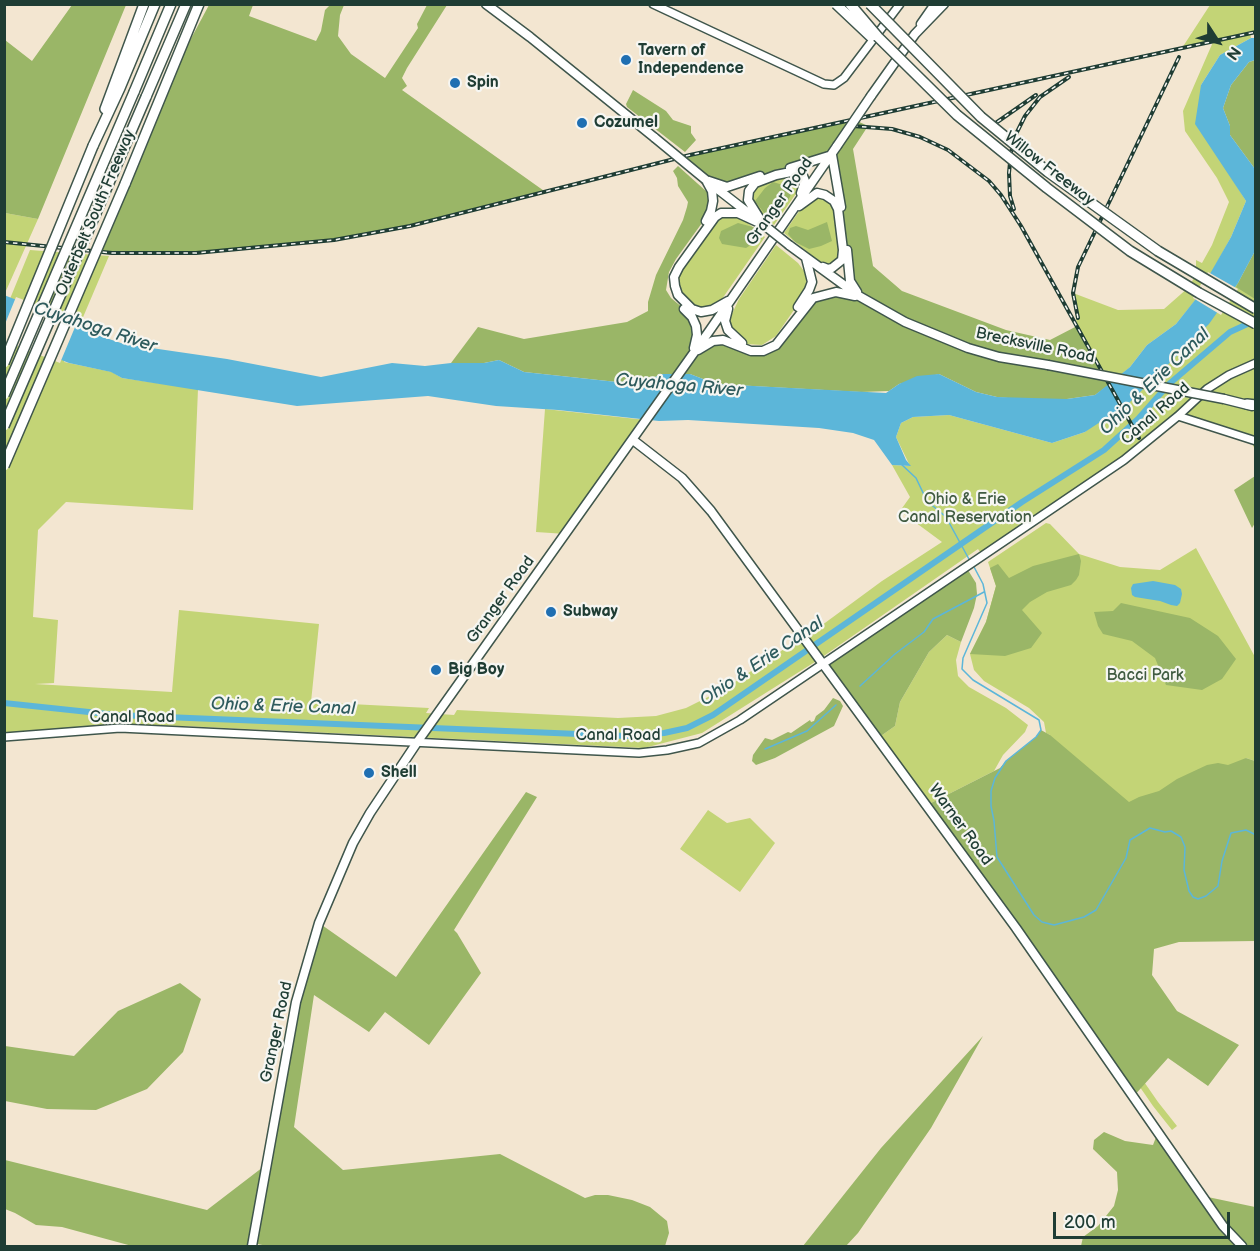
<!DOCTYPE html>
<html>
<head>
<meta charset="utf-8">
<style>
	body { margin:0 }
	#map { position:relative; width:1260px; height:1251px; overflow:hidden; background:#f3e6d1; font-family:"Balsamiq Sans",sans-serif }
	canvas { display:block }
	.frame { position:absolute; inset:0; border:6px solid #1f3d34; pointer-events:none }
	.north { position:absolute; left:1188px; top:12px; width:60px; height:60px; -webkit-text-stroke:4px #f6f6f2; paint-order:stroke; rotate:126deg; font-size:16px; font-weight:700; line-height:24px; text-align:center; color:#1f3d34 }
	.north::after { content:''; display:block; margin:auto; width:21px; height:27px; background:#1f3d34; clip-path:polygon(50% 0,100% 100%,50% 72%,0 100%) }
	.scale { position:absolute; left:1053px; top:1212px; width:177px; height:27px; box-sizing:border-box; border:3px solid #1f3d34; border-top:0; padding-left:8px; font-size:18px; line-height:21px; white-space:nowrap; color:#1f3d34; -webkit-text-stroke:4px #f6f6f2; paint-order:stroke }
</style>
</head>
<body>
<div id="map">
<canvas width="1260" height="1251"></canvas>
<div class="frame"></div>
<div class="north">N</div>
<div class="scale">200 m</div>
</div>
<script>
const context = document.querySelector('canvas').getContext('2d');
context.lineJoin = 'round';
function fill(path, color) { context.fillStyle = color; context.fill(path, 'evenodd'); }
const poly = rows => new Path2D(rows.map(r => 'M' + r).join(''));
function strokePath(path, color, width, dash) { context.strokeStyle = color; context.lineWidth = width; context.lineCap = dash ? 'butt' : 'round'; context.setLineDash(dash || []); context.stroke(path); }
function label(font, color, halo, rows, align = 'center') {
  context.font = font + ' "Balsamiq Sans",sans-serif'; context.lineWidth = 4.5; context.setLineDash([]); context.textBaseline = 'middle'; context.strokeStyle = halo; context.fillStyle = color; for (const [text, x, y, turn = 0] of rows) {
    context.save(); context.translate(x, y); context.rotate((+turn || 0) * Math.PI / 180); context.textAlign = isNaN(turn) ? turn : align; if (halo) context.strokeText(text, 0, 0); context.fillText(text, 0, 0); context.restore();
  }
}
const green = poly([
	[1210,5,1255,5,1255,32,1250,33,1251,38,1220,55,1201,85,1227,170,1246,201,1231,237,1213,270,1238,283,1255,251,1255,450,1250,439,1178,416,1135,452,983,556,978,549,818,660,702,733,644,748,184,726,103,725,5,734,5,311,30,250,109,256,64,362,112,372,122,378,198,389,193,510,66,502,38,530,33,617,58,620,54,683,35,684,172,692,179,610,319,624,311,702,429,708,426,713,454,715,457,710,618,718,656,716,686,708,726,688,793,643,795,645,882,581,942,542,900,511,910,497,892,465,910,466,896,437,901,423,913,417,949,415,1052,443,1085,432,1186,346,1197,298,1176,324,1147,345,1130,367,1109,385,1077,326,1073,293,1118,310,1164,309,1189,287,1196,274,1196,260,1202,263,1212,245,1229,202,1217,178,1185,131,1183,111,1213,42,1182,48],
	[794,174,798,178,800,188,774,225,763,217,753,205,753,192,757,185,762,182],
	[815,199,825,199,835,209,840,257,833,264,826,265,821,263,784,233,802,207],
	[5,213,38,219,5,293],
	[735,216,744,220,765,237,722,299,708,308,697,308,681,296,677,279,683,265,714,221,723,217],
	[776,245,798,263,804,271,807,278,805,294,776,336,762,345,746,344,739,339,730,326,730,318,739,299],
	[545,409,646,420,566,534,536,532],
	[1046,523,1050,524,1079,554,1120,567,1160,570,1196,548,1255,657,1255,761,1246,758,1075,982,1158,1102,1177,1126,1172,1130,1153,1106,1055,964,1050,735,1046,733,1044,722,1029,708,984,681,974,670,970,654,986,622,996,586,988,562],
	[947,635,961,642,956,660,958,676,969,687,1006,708,1028,725,1025,732,1003,755,994,771,927,805,878,738,895,726,900,702,929,652],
	[708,810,727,823,750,818,775,843,740,892,680,849]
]);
const forest = poly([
	[72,5,126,5,38,219,5,213,5,40,32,61],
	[209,5,253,5,249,16,316,41,321,31,325,10,330,5,344,5,340,15,338,36,351,54,385,78,418,28,417,24,427,5,447,5,407,68,402,78,407,86,402,90,547,193,410,226,334,240,196,253,94,251,179,61],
	[1255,60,1255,169,1230,135,1230,126,1223,108,1231,85,1249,62],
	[633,90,666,111,673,120,691,126,691,133,696,140,685,152,627,107,626,104],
	[855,120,868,126,853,149,873,266,902,291,1006,330,1050,340,1077,326,1109,385,1095,395,1067,399,1031,400,997,397,976,392,939,374,899,384,889,391,861,392,716,384,690,374,661,374,647,381,617,382,524,372,499,360,484,363,451,363,478,327,524,339,627,322,648,311,648,302,656,275,683,220,687,207,688,202,678,186,677,178,673,171,678,166,707,192,709,208,707,216,676,259,669,272,666,290,671,298,689,313,697,335,751,351,769,349,821,294,858,296,850,281,832,155,727,187,706,180,680,157],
	[773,182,783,185,792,192,788,201,772,217,767,217,755,201,765,188],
	[827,222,832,241,821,246,809,249,795,242,788,234,790,228,796,226,808,230],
	[738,223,753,227,762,235,762,238,746,248,722,244,719,238,721,231],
	[1255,251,1255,299,1236,287],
	[1255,476,1255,523,1252,528,1234,490],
	[1079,554,1081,561,1079,575,1076,580,1071,585,1047,592,1030,602,1022,610,1042,633,1031,648,1005,656,970,654,986,622,996,586,990,568,998,564,1009,578,1033,566],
	[966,567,976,583,977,594,974,608,961,642,947,635,929,652,900,702,895,726,878,738,824,662],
	[1121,603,1190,618,1218,636,1236,659,1222,679,1202,690,1166,685,1155,658,1132,641,1103,634,1098,626,1094,612,1113,611],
	[833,698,840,701,843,706,834,726,775,758,756,765,752,761,753,755,765,738,772,740,788,732,791,733,810,720,811,722,814,721,816,716,824,710],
	[1041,730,1050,735,1129,802,1139,797,1159,791,1177,779,1207,765,1218,763,1228,765,1246,758,1255,761,1255,941,1179,942,1154,949,1152,975,1177,1011,1239,1045,1208,1086,1168,1058,1133,1097,927,805,1000,768,1006,761,1036,737],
	[526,792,537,797,454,930,457,933,481,973,429,1045,385,1012,369,1032,314,995,294,1127,343,1170,500,1154,585,1198,595,1195,608,1195,632,1200,650,1207,667,1221,669,1233,665,1246,267,1246,253,1243,252,1246,132,1246,62,1227,36,1225,15,1213,5,1209,5,1160,207,1210,267,1164,296,1002,319,923,396,977],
	[180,983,201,999,183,1052,147,1089,96,1110,47,1109,5,1101,5,1046,74,1056,118,1011],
	[983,1036,931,1128,858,1233,846,1246,803,1246,881,1148],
	[1104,1132,1125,1141,1153,1145,1158,1132,1203,1196,1255,1207,1255,1246,1081,1246,1083,1237,1098,1226,1114,1206,1118,1190,1117,1172,1093,1149,1094,1140]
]);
const water = poly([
	[1251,38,1255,38,1255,60,1249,62,1231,85,1223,108,1230,126,1230,135,1255,169,1255,251,1238,283,1209,324,1129,403,1085,432,1052,443,949,415,913,417,901,423,896,437,906,460,911,466,892,465,874,440,853,433,819,428,688,420,659,421,558,410,496,406,428,396,297,406,122,378,111,372,69,363,5,338,4,295,85,327,94,334,124,344,227,359,321,377,392,363,425,366,451,363,484,363,499,360,524,372,617,382,647,381,661,374,690,374,716,384,886,393,899,384,917,376,939,374,976,392,997,397,1067,399,1095,395,1130,367,1147,345,1176,324,1195,300,1231,237,1246,201,1195,124,1201,85,1220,55],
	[1153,581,1175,585,1181,589,1182,594,1180,603,1177,606,1171,605,1160,601,1135,597,1132,595,1131,588,1133,584]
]);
const pier = poly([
	[1208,272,1238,289,1221,315,1193,298],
	[16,297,78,320,60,363,4,341,5,324]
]);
const stream = poly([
	[901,464,916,478,927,501,946,517,970,561],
	[973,565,983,584,987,603,963,658,962,669,973,680,1039,720,1041,730,1036,737,1006,761,995,778,991,791,991,806,994,821,997,857,1034,915,1042,922,1054,925,1084,917,1096,910,1126,858,1130,840,1150,828,1165,832,1171,831,1181,837,1185,847,1184,870,1189,891,1193,897,1198,899,1206,896,1218,886,1222,861,1231,833,1246,830,1256,835],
	[860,686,895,654,924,632,933,619,984,592],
	[765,749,807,731,836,705]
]);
const canal = poly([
	[4,703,117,715,627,736,664,733,687,728,713,715,1022,502,1104,450,1138,419,1169,384,1230,332,1254,321]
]);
const minor = poly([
	[653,4,824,84,834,85,844,78,900,4],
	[1178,416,1256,441],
	[4,737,120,728,639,753,667,750,699,743,740,720,1124,460,1178,416,1207,389,1229,375,1256,363]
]);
const major = poly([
	[486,4,530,37,655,138],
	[921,24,935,4],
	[871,96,915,34,944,4],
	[832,155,841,207],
	[790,168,832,155],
	[706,180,727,187,760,176],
	[711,184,751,215],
	[799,206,817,193,825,195,834,201,838,209,843,250,842,260,832,268,828,269,823,267],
	[706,221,711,211,713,201,712,191,706,180],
	[763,224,748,200,749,191,755,183,776,175,796,171,803,176,805,181,801,193],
	[789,245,859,296,905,322,968,348,999,357,1048,365],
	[847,250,850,281,857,292],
	[728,301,712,310,701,312,692,309,678,295,675,286,674,277,679,267,715,217,721,213,738,213,764,225],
	[798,307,809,290,812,282,806,258],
	[684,309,692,317,696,326,697,335,694,348],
	[728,309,725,321,728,330,742,343],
	[698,350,713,341,723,340,751,351,763,351,776,345,813,298,836,292,855,296],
	[1224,399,1252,406],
	[633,440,682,478,711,511,1016,928,1223,1226,1242,1246],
	[252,1246,296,1002,319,923,353,843,370,813,418,741,710,330,837,146]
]);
const highway = poly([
	[134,92,171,4],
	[146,97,186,4],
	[105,109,144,4],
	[93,146,120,88,155,4],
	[125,184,199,4],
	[1247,404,1256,405]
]);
const rail = poly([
	[853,126,892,129,920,137,948,150,989,181,1001,195,1021,226,1139,438],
	[990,127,1036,95],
	[1014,209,1010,196,1009,173,1011,152,1017,132,1025,116,1040,97,1069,77],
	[4,242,112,253,196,253,334,240,410,226,690,155,1256,32],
	[1078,318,1073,293,1078,267,1179,57]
]);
const majorBridge = poly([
	[655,138,706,180],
	[837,146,871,96],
	[764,225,789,245],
	[1048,365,1224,399]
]);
const highwayBridge = poly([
	[836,4,871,37],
	[850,4,878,37,957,115,1047,188,1130,251,1199,293,1256,324],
	[870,4,981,117,1048,172,1158,251,1256,309],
	[4,363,93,146],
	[4,395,134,92],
	[4,426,146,97],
	[4,466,125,184]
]);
const markers = [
	[626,60,6,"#1f6fb2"],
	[455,83,6,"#1f6fb2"],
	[582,123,6,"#1f6fb2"],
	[551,612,6,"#1f6fb2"],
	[436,670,6,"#1f6fb2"],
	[369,773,6,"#1f6fb2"]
];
const poiNames = [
	["Tavern of",638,51],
	["Independence",638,69],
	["Spin",467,83],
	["Cozumel",594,123],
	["Subway",563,612],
	["Big Boy",448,670],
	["Shell",381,773]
];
const streetNames = [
	["Willow Freeway",1049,169,38],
	["Granger Road",780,202,-55],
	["Outerbelt South Freeway",96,213,-67],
	["Brecksville Road",1035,346,12],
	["Canal Road",1156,414,-41],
	["Granger Road",501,600,-54],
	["Canal Road",132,718],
	["Canal Road",618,736],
	["Warner Road",960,825,54],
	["Granger Road",277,1032,-78]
];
const parkNames = [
	["Ohio & Erie",965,500],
	["Canal Reservation",965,518],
	["Bacci Park",1145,676]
];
const waterNames = [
	["Cuyahoga River",95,328,18],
	["Ohio & Erie Canal",1155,382,-44],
	["Cuyahoga River",679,386,5],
	["Ohio & Erie Canal",762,662,-34],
	["Ohio & Erie Canal",283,707,2]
];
fill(green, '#c3d476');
fill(forest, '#9ab667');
fill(water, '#5cb6d9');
fill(pier, '#f3e6d1');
strokePath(stream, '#5cb6d9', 1.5);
strokePath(canal, '#5cb6d9', 6);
strokePath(minor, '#3f564c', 10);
strokePath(major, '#3f564c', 11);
strokePath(highway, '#3f564c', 12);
strokePath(minor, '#fff', 7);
strokePath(major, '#fff', 8);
strokePath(highway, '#fff', 9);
strokePath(rail, '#1f3d34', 4);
strokePath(rail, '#f6f6f2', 1.5, [4.5]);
strokePath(majorBridge, '#3f564c', 11, []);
strokePath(highwayBridge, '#3f564c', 12, []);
strokePath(majorBridge, '#fff', 8);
strokePath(highwayBridge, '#fff', 9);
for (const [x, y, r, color] of markers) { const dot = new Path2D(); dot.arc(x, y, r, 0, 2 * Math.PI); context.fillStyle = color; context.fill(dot); strokePath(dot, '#f6f6f2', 2); }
label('bold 16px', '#1f3d34', '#f6f6f2', poiNames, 'left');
label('16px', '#1f3d34', '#f6f6f2', streetNames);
label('16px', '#405b41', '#f6f6f2', parkNames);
label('italic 18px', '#2e5b5d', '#f6f6f2', waterNames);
</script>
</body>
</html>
